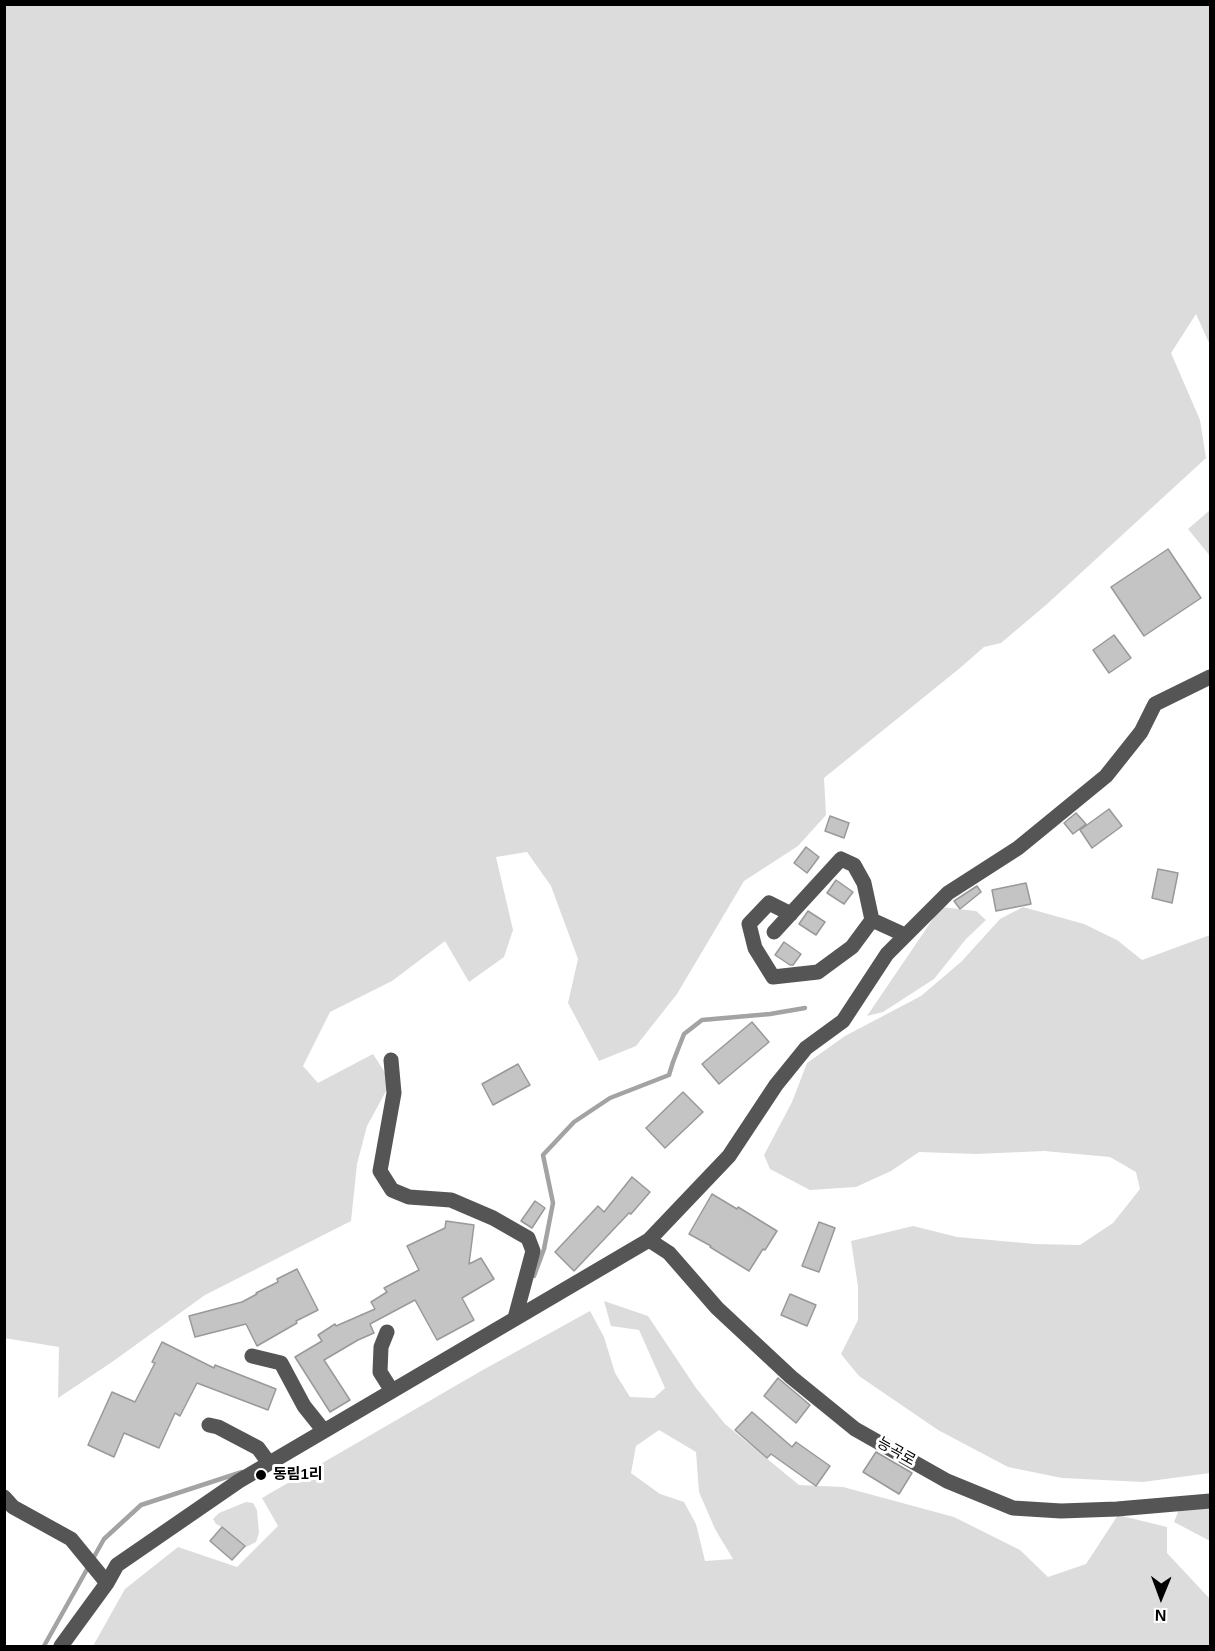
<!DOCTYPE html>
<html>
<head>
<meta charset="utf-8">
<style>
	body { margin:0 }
	#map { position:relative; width:1215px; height:1651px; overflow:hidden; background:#fff; font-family:Helvetica,sans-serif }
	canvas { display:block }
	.frame { position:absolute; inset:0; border:6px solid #000; pointer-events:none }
	.north { position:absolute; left:1131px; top:1567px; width:60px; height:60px; -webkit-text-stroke:4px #fff; paint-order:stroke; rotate:181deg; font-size:16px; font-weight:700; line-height:24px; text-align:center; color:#000 }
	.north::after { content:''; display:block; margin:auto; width:21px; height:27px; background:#000; clip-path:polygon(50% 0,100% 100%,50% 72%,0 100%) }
</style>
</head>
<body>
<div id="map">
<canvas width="1215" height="1651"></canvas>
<div class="frame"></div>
<div class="north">N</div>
</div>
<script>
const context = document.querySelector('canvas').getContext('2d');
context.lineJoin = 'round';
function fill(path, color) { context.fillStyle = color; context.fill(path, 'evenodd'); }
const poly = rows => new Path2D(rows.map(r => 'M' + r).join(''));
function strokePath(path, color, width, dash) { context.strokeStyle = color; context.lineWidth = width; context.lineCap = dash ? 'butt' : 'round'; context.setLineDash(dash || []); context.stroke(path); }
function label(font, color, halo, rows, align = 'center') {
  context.font = font + ' Helvetica,"Noto Sans KR",sans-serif'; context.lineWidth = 6; context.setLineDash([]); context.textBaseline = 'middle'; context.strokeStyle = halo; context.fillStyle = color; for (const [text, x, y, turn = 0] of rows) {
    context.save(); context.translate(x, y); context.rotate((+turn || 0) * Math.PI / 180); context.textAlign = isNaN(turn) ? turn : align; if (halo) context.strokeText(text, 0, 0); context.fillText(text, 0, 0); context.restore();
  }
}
const green = poly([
	[4,5,1210,5,1210,345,1196,314,1171,353,1200,420,1206,458,1046,605,1001,643,984,647,960,668,824,778,826,815,798,846,744,881,677,994,636,1046,599,1061,568,1003,578,959,551,886,527,852,496,857,513,930,504,957,469,982,445,941,392,981,330,1012,303,1066,318,1083,373,1054,391,1082,367,1126,357,1164,351,1221,205,1295,112,1362,58,1398,59,1347,4,1338],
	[1210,510,1210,556,1188,529],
	[941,907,976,911,986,920,966,939,934,979,883,1012,867,1016],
	[1023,907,1084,924,1117,940,1142,960,1210,935,1210,1473,1143,1482,1062,1478,1008,1467,938,1430,859,1376,841,1354,858,1320,858,1286,851,1241,913,1226,957,1237,1035,1244,1080,1245,1113,1223,1140,1189,1136,1172,1110,1157,1044,1151,976,1154,919,1152,891,1171,856,1187,810,1190,770,1169,764,1155,792,1102,807,1063,845,1036,921,996,962,961,1000,919],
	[604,1301,648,1316,696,1388,725,1424,799,1485,843,1487,954,1517,1020,1550,1048,1577,1086,1564,1118,1515,1167,1527,1167,1553,1210,1599,1210,1646,93,1646,125,1589,178,1547,237,1567,278,1526,262,1498,481,1371,590,1311,604,1337,615,1373,630,1397,654,1398,665,1388,639,1330,611,1326],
	[659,1430,696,1452,699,1492,715,1529,733,1559,705,1561,696,1524,684,1502,660,1494,631,1473,636,1446],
	[246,1502,253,1503,257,1510,259,1533,256,1542,242,1549,244,1545,222,1527,216,1524,213,1519,219,1513],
	[1210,1506,1210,1541,1174,1522,1180,1507]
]);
const stream = poly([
	[534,1276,544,1249,553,1203,543,1155,574,1122,610,1098,669,1075,673,1062,684,1034,702,1020,770,1014,805,1008],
	[44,1646,104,1539,141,1505,242,1472]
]);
const building = poly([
	[1168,549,1201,598,1144,636,1111,587,1168,549],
	[1114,635,1131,658,1109,673,1093,650,1114,635],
	[1109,809,1122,826,1092,848,1080,830,1109,809],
	[1076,813,1086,824,1073,834,1064,823,1076,813],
	[830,816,849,823,844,838,825,831,830,816],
	[806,847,819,857,807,873,794,863,806,847],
	[1158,869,1178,873,1172,903,1152,898,1158,869],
	[836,880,853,892,844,904,827,893,836,880],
	[1026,883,1031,904,996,911,992,890,1026,883],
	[977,886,981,892,960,909,954,901,977,886],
	[808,911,825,922,816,935,799,924,808,911],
	[784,942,801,954,793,965,790,965,775,955,784,942],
	[752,1022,769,1042,719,1084,702,1064,752,1022],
	[518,1064,530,1085,493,1105,482,1084,518,1064],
	[683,1092,703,1112,665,1148,646,1128,683,1092],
	[632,1177,650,1192,631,1214,629,1213,574,1271,555,1252,598,1206,604,1212,632,1177],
	[712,1194,737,1209,738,1207,777,1231,765,1250,763,1249,749,1271,710,1247,711,1246,689,1234,712,1194],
	[535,1201,545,1208,532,1228,521,1221,535,1201],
	[446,1221,474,1225,469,1264,481,1258,494,1279,462,1298,474,1320,437,1340,415,1300,370,1324,374,1333,358,1340,324,1360,350,1400,330,1412,295,1357,322,1341,318,1335,335,1324,336,1326,375,1309,371,1302,387,1292,384,1288,419,1270,407,1246,445,1228,446,1221],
	[819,1222,835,1228,819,1272,802,1266,819,1222],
	[297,1269,318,1310,296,1321,297,1323,257,1346,246,1324,195,1337,189,1316,242,1302,257,1294,256,1293,278,1282,277,1279,297,1269],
	[790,1294,816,1305,807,1326,781,1315,790,1294],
	[162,1342,214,1368,215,1365,276,1389,268,1410,197,1383,180,1416,175,1413,159,1448,124,1433,114,1457,88,1445,112,1392,135,1402,155,1363,152,1362,162,1342],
	[778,1378,810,1405,796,1423,764,1396,778,1378],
	[752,1412,792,1447,796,1442,830,1466,816,1486,771,1454,767,1458,735,1430,752,1412],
	[876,1452,912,1473,899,1494,863,1472,876,1452],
	[222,1527,245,1546,232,1560,210,1541,222,1527]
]);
const minor = poly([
	[791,914,769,903,749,924,755,948,773,977,818,972,852,947,872,920],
	[774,932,841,859,854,865,864,883,872,920,905,935],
	[391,1060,394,1093,380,1171,392,1190,409,1197,451,1200,493,1218,528,1238,533,1251,515,1318],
	[649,1240,669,1253,717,1308,791,1377,855,1429,947,1481,1013,1508,1061,1511,1117,1509,1210,1501],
	[387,1332,381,1347,380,1372,392,1391],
	[252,1356,281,1363,304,1406,324,1431],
	[209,1425,218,1427,258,1448,269,1463],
	[4,1497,13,1507,71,1539,107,1583],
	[61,1646,107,1583,117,1565,239,1481,649,1240,729,1156,776,1085,806,1048,843,1021,887,954,948,893,1018,848,1106,776,1141,732,1155,704,1210,677]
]);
const markers = [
	[261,1475,6,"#000"]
];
const streetNames = [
	["능곡로",896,1452,29]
];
const poiNames = [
	["동림1리",273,1475]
];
fill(green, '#dcdcdc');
strokePath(stream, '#a3a3a3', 4.5);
fill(building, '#c4c4c4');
strokePath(building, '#999', 1.5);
strokePath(minor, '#555', 15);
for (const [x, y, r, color] of markers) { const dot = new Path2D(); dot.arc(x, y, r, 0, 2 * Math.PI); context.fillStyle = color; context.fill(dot); strokePath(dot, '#fff', 2); }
label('15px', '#000', '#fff', streetNames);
label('bold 15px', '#000', '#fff', poiNames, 'left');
</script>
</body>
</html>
